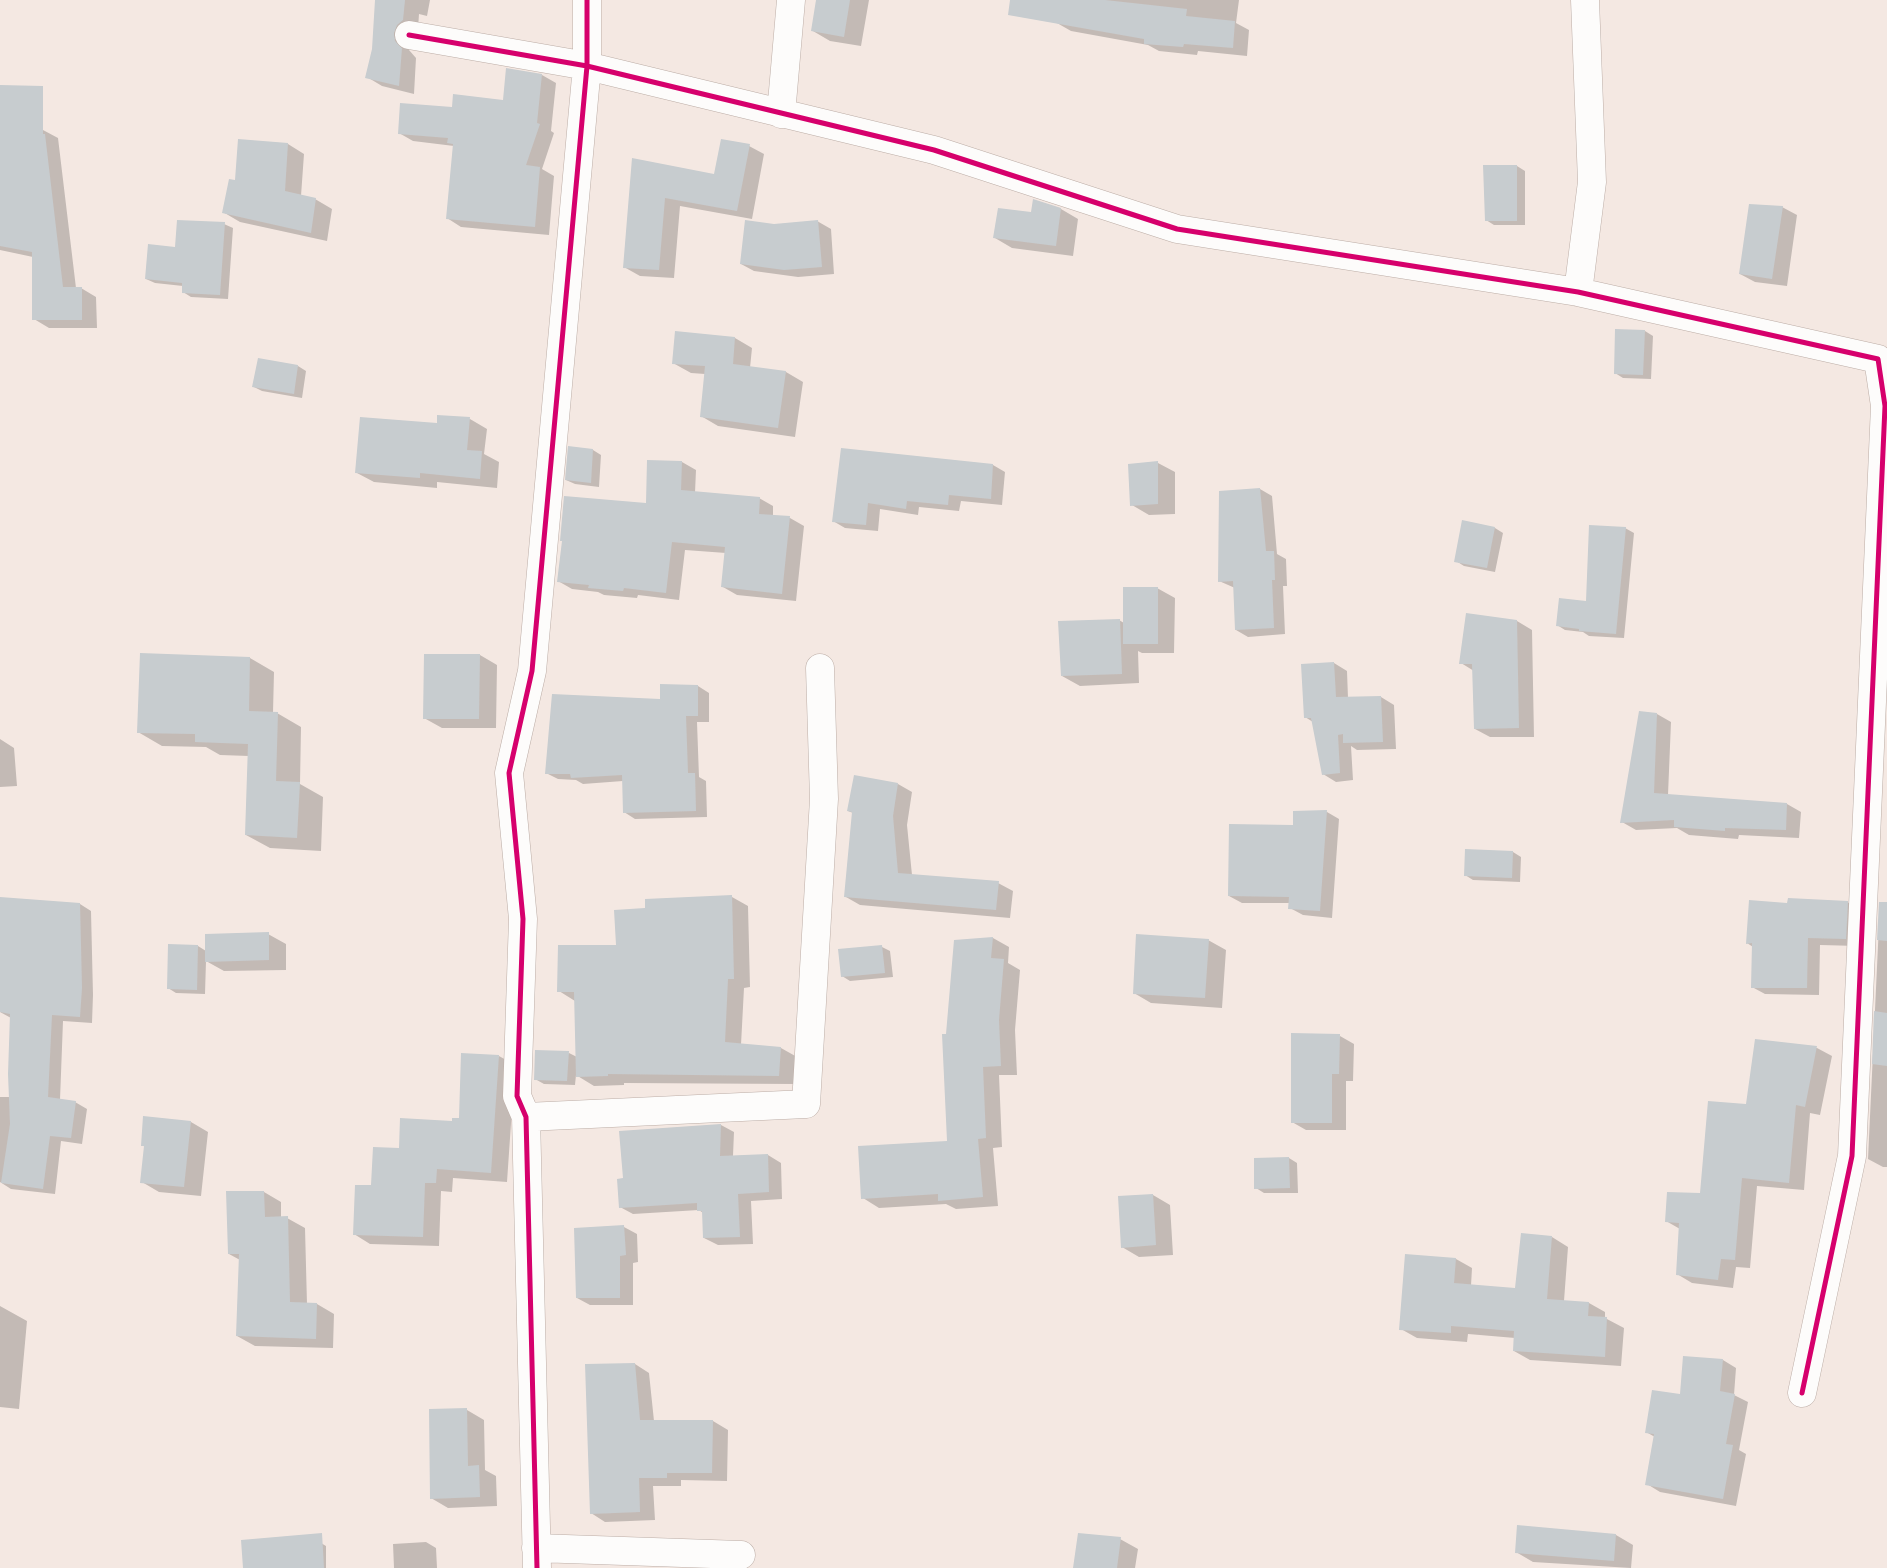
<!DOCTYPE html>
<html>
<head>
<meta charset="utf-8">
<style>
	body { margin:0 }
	canvas { display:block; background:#f4e8e2 }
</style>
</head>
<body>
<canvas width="1887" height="1568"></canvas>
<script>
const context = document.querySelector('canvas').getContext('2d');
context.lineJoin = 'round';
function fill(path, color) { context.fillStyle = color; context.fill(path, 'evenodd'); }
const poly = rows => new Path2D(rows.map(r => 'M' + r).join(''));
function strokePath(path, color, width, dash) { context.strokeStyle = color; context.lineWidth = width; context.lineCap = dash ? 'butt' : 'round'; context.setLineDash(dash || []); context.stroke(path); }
const shadow = poly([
	[377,0,430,0,427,16,419,14,418,29,408,41,409,50,416,58,414,94,382,86,367,77,374,49],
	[818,0,869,0,861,46,830,41,813,31],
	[1061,0,1239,0,1236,23,1249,30,1247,56,1198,51,1197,55,1159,51,1148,45,1071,31,1057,23],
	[542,75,556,83,551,131,554,133,542,169,554,176,549,235,461,227,447,218,454,146,413,141,399,133,453,109,504,102],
	[0,127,43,130,58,138,76,288,81,288,96,297,97,328,49,328,34,319,33,257,0,250],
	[288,144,304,154,301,196,315,199,332,209,327,241,240,222,223,212,236,182],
	[749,146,764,154,752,219,680,206,674,278,640,276,624,267,633,159,715,175],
	[1517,166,1525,171,1525,225,1494,225,1486,220],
	[1782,207,1797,215,1787,286,1755,282,1740,274],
	[1061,209,1078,219,1073,256,1012,248,995,238,1032,213],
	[817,221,831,229,834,274,798,277,754,271,741,264,774,225],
	[224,224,233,228,228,299,191,297,183,292,183,286,155,283,146,279,176,248],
	[1645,331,1653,336,1651,379,1623,378,1615,373],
	[676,333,735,338,752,348,750,368,786,372,803,382,795,437,718,426,701,416,705,374,691,373,673,363],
	[298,366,306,371,302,398,262,391,254,387],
	[470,419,487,429,484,454,499,462,497,488,437,482,437,488,374,482,357,473,438,424],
	[569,448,593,450,601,455,599,487,575,484,566,480],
	[842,449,993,465,1005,472,1002,505,961,501,959,511,919,507,918,515,880,509,878,531,845,528,833,521],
	[682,462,696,470,695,493,759,498,773,506,773,516,790,518,804,526,796,601,737,595,723,587,726,553,685,550,679,600,638,595,637,598,604,595,598,592,572,589,558,581,647,504],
	[1158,463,1175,472,1175,514,1149,515,1132,505],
	[1260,489,1272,496,1277,554,1286,559,1287,586,1283,586,1285,634,1248,637,1236,630,1235,588,1219,581,1220,492],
	[1463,522,1495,528,1503,533,1495,572,1464,566,1456,561],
	[1625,528,1634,533,1624,638,1589,636,1583,632,1565,630,1557,625,1587,602],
	[1157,588,1175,598,1174,653,1142,653,1138,651,1139,683,1080,686,1062,676,1119,620,1124,623],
	[1517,621,1532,630,1534,737,1490,737,1475,729,1474,671,1461,663],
	[141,655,250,658,274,672,273,713,277,713,301,727,300,784,323,797,321,851,270,848,246,835,249,756,220,755,206,747,162,746,138,732],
	[480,655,497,665,496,728,442,728,424,718],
	[1334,663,1347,671,1348,698,1381,697,1394,705,1396,749,1357,750,1351,746,1353,780,1336,782,1323,774,1313,722,1305,717],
	[661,686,698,686,709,693,709,722,697,722,699,777,706,781,707,817,635,819,624,812,623,781,583,784,576,780,558,779,546,773,661,701],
	[1657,714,1671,722,1668,795,1787,804,1801,812,1799,838,1739,835,1738,839,1689,835,1677,828,1636,830,1622,822],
	[0,739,14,748,17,786,0,787],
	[898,784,912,792,907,825,912,875,998,883,1013,891,1010,918,860,905,846,897,853,813,848,811],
	[1327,812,1339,819,1332,918,1303,915,1290,908,1290,903,1242,903,1229,896,1294,826],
	[1513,852,1521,857,1520,882,1473,880,1465,875],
	[732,897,748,906,750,987,744,988,741,1045,781,1048,797,1057,795,1084,624,1083,624,1085,594,1086,576,1075,575,1085,544,1084,535,1079,569,1053,577,1057,575,1001,559,991,617,946,647,909],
	[1847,902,1860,909,1858,946,1820,945,1819,995,1765,994,1752,987,1753,947,1747,943,1789,904],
	[1880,903,1887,904,1887,1167,1883,1167,1868,1159],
	[80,904,91,911,93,995,92,1023,63,1021,60,1100,75,1102,87,1109,82,1144,61,1141,55,1194,11,1189,0,1182,0,1097,10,1097,11,1018,0,1012,0,936],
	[268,934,286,944,286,970,224,971,206,961,205,994,176,993,168,988,198,946,206,951],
	[993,938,1009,947,1008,963,1020,970,1015,1030,1017,1075,999,1075,1002,1147,993,1148,998,1206,956,1209,946,1204,879,1208,863,1198,948,1142,947,1035,955,941],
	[1208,940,1226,950,1222,1008,1151,1003,1134,993],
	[882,947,890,951,893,977,850,981,842,976],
	[1340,1036,1354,1044,1353,1081,1346,1081,1346,1130,1306,1130,1292,1122],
	[1756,1041,1817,1048,1832,1056,1820,1115,1810,1113,1804,1190,1757,1186,1750,1268,1736,1267,1733,1288,1692,1283,1677,1274,1680,1229,1666,1221,1701,1195,1747,1106],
	[499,1056,515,1065,507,1182,453,1178,452,1192,441,1191,439,1246,370,1244,354,1234,372,1186,400,1150,460,1120],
	[191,1122,208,1132,201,1196,159,1192,142,1182,145,1147,142,1145],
	[721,1125,734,1132,733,1156,768,1155,781,1163,782,1199,751,1201,753,1244,718,1245,704,1238,703,1213,699,1210,633,1214,620,1207,625,1180],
	[1289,1158,1297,1163,1298,1193,1264,1193,1256,1188],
	[264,1192,281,1202,281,1218,287,1218,305,1228,307,1304,317,1304,334,1314,333,1348,255,1346,237,1336,240,1260,229,1254],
	[1153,1195,1170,1205,1173,1255,1139,1257,1122,1247],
	[624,1227,637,1234,638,1262,633,1263,633,1305,590,1305,577,1298],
	[1552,1237,1568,1247,1564,1301,1589,1303,1605,1312,1605,1318,1624,1328,1621,1366,1530,1360,1514,1351,1515,1338,1468,1334,1467,1342,1417,1338,1401,1329,1406,1256,1456,1259,1472,1268,1471,1286,1516,1290],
	[0,1306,27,1321,19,1409,0,1407],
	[1723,1360,1736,1368,1734,1395,1748,1402,1739,1450,1746,1454,1736,1506,1660,1492,1647,1484,1655,1437,1646,1432,1681,1396],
	[635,1364,649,1373,654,1421,713,1421,728,1430,727,1481,681,1480,681,1486,653,1486,655,1520,605,1522,591,1513],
	[467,1410,484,1420,485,1470,496,1476,497,1506,448,1508,431,1498],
	[1518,1527,1616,1535,1633,1545,1631,1568,1533,1562,1516,1552],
	[309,1536,326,1546,326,1568,245,1568],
	[1120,1539,1138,1549,1135,1568,1079,1568],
	[426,1542,436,1548,437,1568,394,1568,393,1544]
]);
const building = poly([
	[375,0,405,0,403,20,397,25,394,33,395,41,402,48,399,86,365,78,372,49],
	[816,0,850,0,844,37,811,31],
	[1010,0,1105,0,1187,9,1186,16,1235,21,1233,48,1184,44,1183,47,1144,44,1144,39,1008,15],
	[506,68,542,74,537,123,540,124,526,165,540,167,535,227,446,219,453,144,447,143,448,138,398,134,400,103,452,107,453,94,503,100],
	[0,85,43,86,43,134,45,134,63,287,82,287,82,320,32,320,32,252,0,246],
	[238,139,288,143,285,191,316,198,311,233,222,213,229,179,235,180],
	[721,139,750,144,737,211,665,198,659,270,623,268,632,158,714,174],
	[1483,165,1517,165,1517,221,1485,221],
	[1033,199,1061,208,1056,246,993,238,998,208,1031,212],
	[1749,204,1783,206,1772,279,1739,274],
	[177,220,225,222,220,295,182,293,182,283,145,279,148,244,175,247],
	[745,220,774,224,818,220,822,267,784,270,740,264],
	[1615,329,1645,330,1643,375,1614,374],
	[675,331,735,337,733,364,786,371,778,428,700,417,705,366,672,364],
	[258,358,298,365,294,394,252,387],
	[437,415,470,417,467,450,482,451,480,479,420,473,420,478,355,473,360,417,437,423],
	[568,446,593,449,591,483,565,480],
	[841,448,993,464,991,499,949,495,948,505,907,501,906,509,868,503,866,525,832,522],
	[647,460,682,461,681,490,760,497,759,514,790,516,782,594,721,587,725,547,672,542,666,593,624,588,623,591,588,588,589,585,557,582,562,541,560,541,564,496,646,503],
	[1158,461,1158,504,1130,506,1128,464],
	[1260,488,1266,551,1274,551,1275,580,1272,580,1274,628,1235,630,1233,581,1218,582,1219,491],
	[1462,520,1495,527,1487,568,1454,562],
	[1589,525,1626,527,1616,634,1579,631,1579,629,1556,626,1559,598,1586,601],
	[1123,587,1158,587,1158,644,1123,644],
	[1466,613,1517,620,1519,728,1474,729,1472,664,1459,664],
	[1120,619,1122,674,1061,676,1058,621],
	[140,653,250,657,249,711,278,712,276,781,300,782,297,838,245,835,248,744,195,742,195,734,137,733],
	[424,654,480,654,479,719,423,719],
	[1334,662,1336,697,1381,696,1383,742,1343,743,1343,734,1338,735,1340,773,1322,775,1311,718,1304,718,1301,664],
	[660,684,698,685,698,716,686,716,688,773,695,773,696,811,623,813,622,775,571,778,570,774,545,774,552,694,660,699],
	[1639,711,1657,713,1654,793,1787,803,1786,830,1725,828,1725,831,1674,827,1674,820,1620,823],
	[854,775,898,783,893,816,898,873,999,881,996,910,844,897,852,812,847,811],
	[1327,810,1320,911,1288,909,1289,897,1228,896,1229,824,1293,825,1293,811],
	[1465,849,1513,851,1512,878,1464,876],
	[732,895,734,979,728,979,725,1042,781,1047,779,1076,608,1074,608,1076,576,1077,574,992,557,992,558,945,616,945,614,910,645,908,645,899],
	[0,897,80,903,82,988,80,1017,52,1015,48,1097,76,1101,71,1138,50,1136,43,1189,1,1183,10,1124,8,1074,10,1014,0,1012],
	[1788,898,1848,901,1846,939,1808,938,1807,988,1751,988,1752,943,1746,944,1749,900,1787,903],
	[1879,902,1887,902,1887,941,1877,940],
	[269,932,269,960,205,962,205,934],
	[1136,934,1209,939,1205,998,1133,994],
	[993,937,991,958,1004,959,999,1020,1001,1066,983,1067,986,1138,978,1139,983,1197,938,1201,938,1194,861,1199,858,1146,947,1141,942,1034,946,1034,954,940],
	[168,944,198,945,197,990,167,989],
	[882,945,885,973,841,977,838,949],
	[1874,1011,1887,1013,1887,1066,1872,1064],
	[1291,1033,1340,1034,1339,1074,1332,1074,1332,1123,1291,1123],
	[1755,1039,1817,1046,1805,1107,1796,1105,1789,1183,1742,1178,1735,1260,1721,1259,1718,1280,1676,1275,1679,1223,1665,1222,1667,1192,1700,1193,1708,1101,1746,1104],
	[535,1050,569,1051,567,1081,534,1080],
	[461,1053,499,1055,491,1173,437,1169,436,1183,425,1183,423,1237,353,1235,355,1185,371,1185,373,1147,399,1148,400,1118,452,1121,452,1118,459,1118],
	[143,1116,191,1121,184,1187,140,1183,144,1146,141,1146],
	[721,1124,720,1156,768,1154,769,1192,738,1194,740,1237,703,1238,702,1211,697,1211,697,1203,619,1208,617,1179,623,1178,619,1131],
	[1289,1157,1290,1188,1254,1189,1254,1158],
	[226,1191,264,1191,265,1217,288,1216,290,1302,317,1303,316,1339,236,1336,239,1254,228,1254],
	[1153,1194,1156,1245,1121,1248,1118,1196],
	[624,1225,626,1255,620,1256,620,1298,576,1298,574,1228],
	[1521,1233,1552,1236,1547,1299,1589,1302,1588,1316,1607,1317,1605,1357,1513,1351,1514,1331,1451,1326,1451,1333,1399,1330,1405,1254,1456,1258,1454,1283,1515,1288],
	[1683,1356,1723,1359,1720,1391,1735,1394,1726,1444,1733,1445,1723,1499,1645,1485,1654,1434,1645,1433,1652,1390,1680,1394],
	[635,1363,640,1420,713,1420,712,1473,667,1473,667,1478,639,1478,640,1512,590,1514,585,1364],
	[467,1408,468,1466,479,1465,480,1497,430,1499,429,1409],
	[1517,1525,1616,1534,1614,1561,1515,1553],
	[322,1533,324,1568,243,1568,241,1540],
	[1078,1533,1121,1537,1117,1568,1073,1568]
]);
const minor = poly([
	[409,35,587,66,934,150,1177,229,1578,292,1878,359,1885,406,1852,1156,1802,1393],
	[781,114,791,0],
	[1578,292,1592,182,1585,0],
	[526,1117,806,1104,824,799,820,668],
	[536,1548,741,1555],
	[537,1568,526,1117,517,1096,523,919,509,773,532,671,587,66,587,0]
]);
const cycleway = poly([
	[409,35,587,66,934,150,1177,229,1578,292,1878,359,1885,406,1852,1156,1802,1393],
	[537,1568,526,1117,517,1096,523,919,509,773,532,671,587,66,587,0]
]);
fill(shadow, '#0003');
fill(building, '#c7cccf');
strokePath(minor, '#bcada6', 29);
strokePath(minor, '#fdfcfb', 28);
strokePath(cycleway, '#d6006c', 5);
</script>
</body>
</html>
